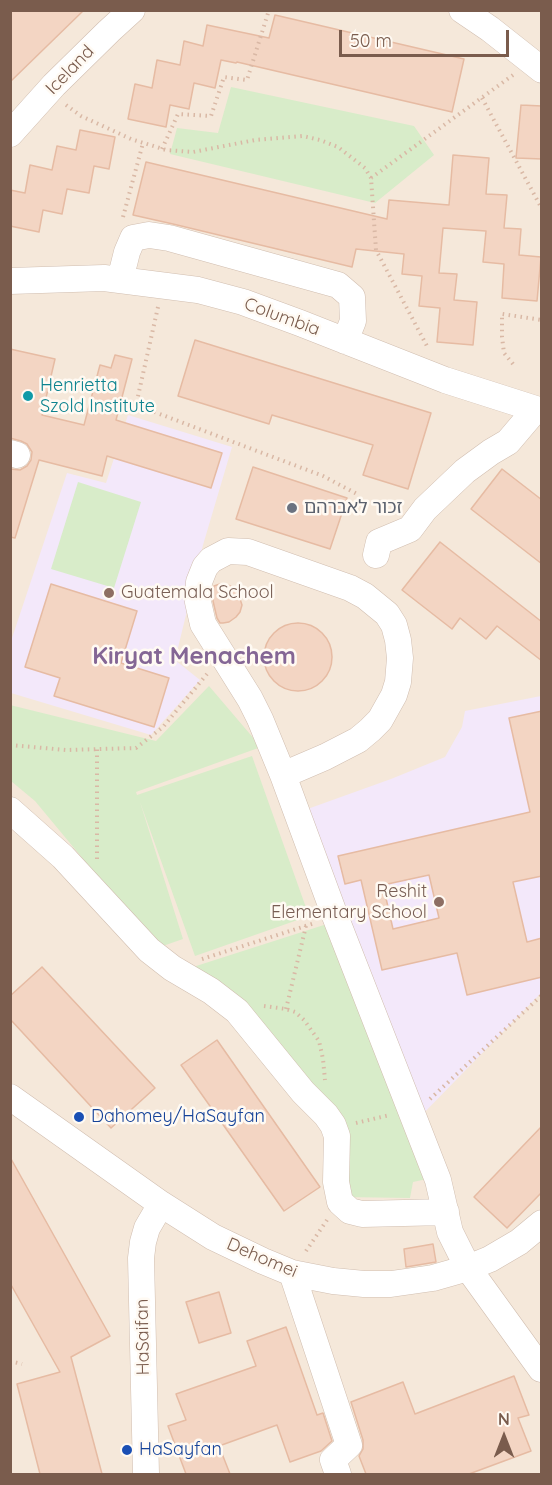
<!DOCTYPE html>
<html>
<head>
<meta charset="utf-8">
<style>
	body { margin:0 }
	#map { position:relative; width:552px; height:1485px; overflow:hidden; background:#fdf6ec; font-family:Quicksand,sans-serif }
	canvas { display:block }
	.frame { position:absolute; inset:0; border:12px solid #7a5c4d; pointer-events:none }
	.north { position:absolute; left:474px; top:1407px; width:60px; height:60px; -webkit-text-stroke:4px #fffaf3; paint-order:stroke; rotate:0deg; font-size:16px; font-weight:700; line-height:24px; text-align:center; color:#7a5c4d }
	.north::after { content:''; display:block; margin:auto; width:21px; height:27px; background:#7a5c4d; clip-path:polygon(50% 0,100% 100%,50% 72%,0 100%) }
	.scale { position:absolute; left:339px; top:30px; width:170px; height:27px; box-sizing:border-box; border:3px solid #7a5c4d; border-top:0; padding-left:8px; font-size:18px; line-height:21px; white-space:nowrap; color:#7a5c4d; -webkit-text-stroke:4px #fffaf3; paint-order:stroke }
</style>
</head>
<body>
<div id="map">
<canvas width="552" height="1485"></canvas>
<div class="frame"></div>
<div class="north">N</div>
<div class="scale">50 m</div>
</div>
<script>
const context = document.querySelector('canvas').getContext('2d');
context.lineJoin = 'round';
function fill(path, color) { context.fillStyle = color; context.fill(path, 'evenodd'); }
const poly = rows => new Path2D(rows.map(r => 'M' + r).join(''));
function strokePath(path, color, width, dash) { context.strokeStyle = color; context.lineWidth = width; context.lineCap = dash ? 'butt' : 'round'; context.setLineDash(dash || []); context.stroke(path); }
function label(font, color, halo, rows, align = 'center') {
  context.font = font + ' Quicksand,"Noto Sans Hebrew",sans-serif'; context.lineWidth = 5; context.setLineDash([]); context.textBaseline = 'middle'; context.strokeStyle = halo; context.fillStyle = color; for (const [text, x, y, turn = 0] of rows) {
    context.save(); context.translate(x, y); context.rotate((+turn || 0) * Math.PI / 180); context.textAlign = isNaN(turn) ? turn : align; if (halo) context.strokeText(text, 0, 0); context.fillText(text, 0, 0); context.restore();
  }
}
const residential = poly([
	[11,11,541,11,541,1474,11,1474]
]);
const education = poly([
	[128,415,232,447,203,545,175,660,200,680,151,735,11,693,11,641,67,473,106,483],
	[541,696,541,993,417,1120,302,811,391,779,445,757,462,727,465,711]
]);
const green = poly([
	[231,87,414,126,434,155,375,203,170,154,177,128,218,133],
	[78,482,141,502,114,588,51,569],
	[209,686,261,747,136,792,137,795,252,756,309,916,195,956,140,802,183,939,157,948,35,801,11,781,10,705,156,741],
	[327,924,427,1179,413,1182,410,1198,343,1197,340,1130,261,1027,165,976]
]);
const building = poly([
	[10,10,84,10,10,82,10,10],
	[275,15,464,59,452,112,237,62,236,63,221,60,215,88,194,83,189,109,170,105,166,127,128,119,135,84,152,88,157,60,180,65,184,41,203,46,207,25,269,38,275,15],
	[521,105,542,106,542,159,516,158,521,105],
	[80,130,115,137,109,169,94,166,89,193,67,189,62,214,43,210,39,232,10,226,10,190,25,193,30,165,52,170,57,146,76,150,80,130],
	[453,155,489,158,486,194,507,195,504,228,521,229,519,255,541,257,537,301,502,298,504,264,483,262,486,231,443,228,439,273,457,274,454,300,477,302,473,345,437,342,440,308,419,306,422,276,402,274,404,254,356,249,352,267,173,224,133,215,146,162,387,219,389,200,449,205,453,155],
	[195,340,431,413,408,489,363,475,373,445,272,415,269,424,178,396,195,340],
	[10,349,55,359,42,415,84,425,100,365,111,368,115,355,132,359,116,420,222,453,211,488,107,456,102,476,39,460,15,538,10,537,10,469,20,470,27,466,31,460,32,452,27,444,21,441,10,438,10,349],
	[253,467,347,498,330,549,236,519,253,467],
	[502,469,542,500,542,564,471,509,502,469],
	[440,542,542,622,542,661,497,626,486,639,460,618,452,629,402,590,440,542],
	[51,584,137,611,121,663,169,678,154,727,54,696,60,678,25,667,51,584],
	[220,584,228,585,234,588,238,593,242,605,240,612,236,617,229,622,223,623,220,623,217,618,213,601,214,586,220,584],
	'264 657a34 34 0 1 1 68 0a34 34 0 1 1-68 0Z',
	[542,711,542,876,513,882,527,942,542,938,542,977,467,995,457,953,382,970,361,880,345,884,338,856,530,812,509,718,542,711],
	[429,875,439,918,393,929,383,885,429,875],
	[42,967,155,1088,111,1128,10,1019,10,996,42,967],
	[217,1040,320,1187,284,1211,181,1065,217,1040],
	[542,1126,542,1192,507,1228,474,1197,542,1126],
	[10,1157,110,1336,71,1357,102,1474,40,1474,17,1384,60,1372,10,1283,10,1157],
	[433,1244,436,1262,406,1267,404,1249,433,1244],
	[219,1292,231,1333,199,1343,186,1302,219,1292],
	[286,1327,317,1415,323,1413,332,1441,321,1451,290,1462,277,1425,219,1446,230,1474,186,1474,168,1426,186,1420,176,1394,256,1366,247,1341,286,1327],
	[514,1376,529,1415,518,1418,531,1451,469,1474,366,1474,359,1456,363,1449,363,1440,351,1402,403,1382,415,1414,514,1376]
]);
const path = poly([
	[482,98,542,209],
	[66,105,81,116,131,139,166,150,193,152,255,140,303,136,320,140,338,147,365,168,371,178,376,250,428,348],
	[162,149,178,114,211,116,224,77,247,80,269,10],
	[371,178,513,75],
	[123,217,143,143],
	[158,307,136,405,323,476,357,494],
	[513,364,504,353,502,337,502,314,542,320],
	[10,745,66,750,136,748,163,727,207,674],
	[97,859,97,749],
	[202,959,315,923],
	[264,1006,286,1009,295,1012,304,1020,319,1041,323,1059,325,1080],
	[286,1009,306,926],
	[430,1099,542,995],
	[356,1123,390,1115],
	[306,1251,327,1220],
	[10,1361,22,1364]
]);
const minor = poly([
	[462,10,490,29,542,70],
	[10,134,54,85,109,31,132,10],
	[120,280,127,252,133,238,149,235,169,238,338,285,352,297,353,321,345,341],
	[10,281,104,278,198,290,243,302,300,323,445,380,542,411],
	[10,453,17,455],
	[376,555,379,542,410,529,425,509,465,471,491,452,508,442,536,409],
	[283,775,325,757,358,740,370,730,380,720,394,695,398,682,400,658,398,640,394,625,387,614,365,596,350,588,248,552,228,551,211,560,205,567,199,582,198,602,203,624,250,699,260,719,283,775,335,916,438,1180,450,1232,468,1268,541,1369],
	[10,810,63,857,149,950,172,968,211,991,237,1011,303,1092,326,1115,333,1125,337,1136,336,1182,340,1202,350,1211,362,1214,446,1212],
	[10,1097,161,1204,213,1237,263,1261,292,1273,333,1281,364,1284,391,1284,433,1278,468,1268,490,1259,519,1242,542,1223],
	[292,1273,349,1445,333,1460,338,1474],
	[146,1474,141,1258,143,1242,147,1228,161,1204]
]);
const markers = [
	[28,396,6,"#0f9aa8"],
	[292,508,6,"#6b7280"],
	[109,593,6,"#8d6e63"],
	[439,902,6,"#8d6e63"],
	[79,1117,6,"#1a4fb4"],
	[127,1450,6,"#1a4fb4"]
];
const streetNames = [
	["Iceland",70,70,-46],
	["Columbia",282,317,20],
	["Dehomei",262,1258,23],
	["HaSaifan",143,1337,-91]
];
const cultureNames = [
	["Henrietta",40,386],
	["Szold Institute",40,407]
];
const worshipNames = [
	["זכור לאברהם",304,508]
];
const educationNames = [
	["Guatemala School",121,593],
	["Reshit",427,892,"right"],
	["Elementary School",427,913,"right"]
];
const transitNames = [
	["Dahomey/HaSayfan",91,1117],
	["HaSayfan",139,1450]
];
const districtNames = [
	["Kiryat Menachem",194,657]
];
fill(residential, '#f5e8da');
fill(education, '#f3e8fa');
fill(green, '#d8ecc9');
fill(building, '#f3d5c3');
strokePath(building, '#e6bba3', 1.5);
strokePath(minor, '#d1beb0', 27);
strokePath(path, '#d9b8a5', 4, [1.5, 4.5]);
strokePath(minor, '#fff', 26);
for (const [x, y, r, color] of markers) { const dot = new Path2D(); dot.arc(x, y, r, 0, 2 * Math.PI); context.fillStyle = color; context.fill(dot); strokePath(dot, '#fffaf3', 2); }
label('18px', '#7a5c4d', '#fffaf3', streetNames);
label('18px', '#0d838f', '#fffaf3', cultureNames, 'left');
label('18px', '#5b616d', '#fffaf3', worshipNames, 'left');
label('18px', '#785e54', '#fffaf3', educationNames, 'left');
label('18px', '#164399', '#fffaf3', transitNames, 'left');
label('bold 24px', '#846695', '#fffaf3', districtNames);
</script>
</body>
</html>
